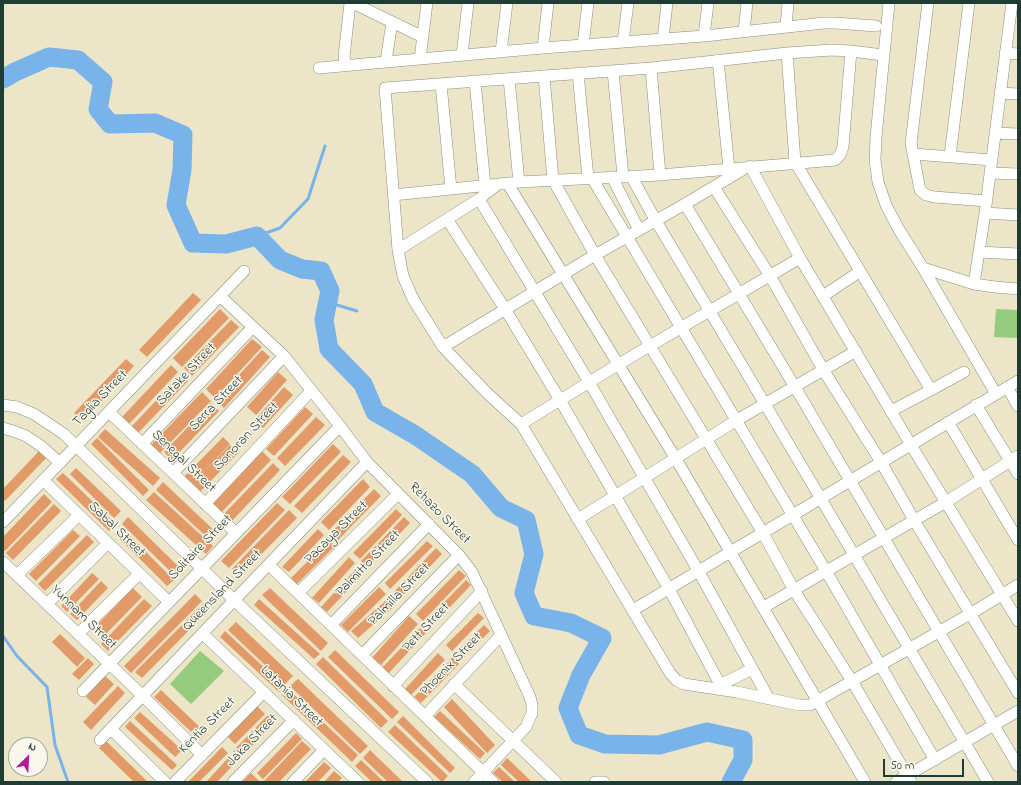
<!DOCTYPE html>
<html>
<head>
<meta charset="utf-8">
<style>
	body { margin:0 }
	#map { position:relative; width:1021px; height:785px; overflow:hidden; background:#ece5c7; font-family:"Indie Flower",sans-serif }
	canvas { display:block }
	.frame { position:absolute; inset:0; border:4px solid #1f3d34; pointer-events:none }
	.north { position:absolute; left:8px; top:737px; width:40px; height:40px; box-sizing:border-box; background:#fbf7ec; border:1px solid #a3ada2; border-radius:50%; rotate:24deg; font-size:11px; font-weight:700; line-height:16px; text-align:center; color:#1f3d34 }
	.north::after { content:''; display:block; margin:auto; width:14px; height:18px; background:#b5179e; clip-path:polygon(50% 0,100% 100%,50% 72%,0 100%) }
	.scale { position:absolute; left:883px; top:759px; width:81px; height:18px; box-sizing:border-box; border:2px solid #1f3d34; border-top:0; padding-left:5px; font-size:12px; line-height:14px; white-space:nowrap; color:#1f3d34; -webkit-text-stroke:3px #fbf7ec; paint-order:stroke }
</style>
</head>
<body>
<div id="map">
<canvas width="1021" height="785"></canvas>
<div class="frame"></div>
<div class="north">N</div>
<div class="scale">50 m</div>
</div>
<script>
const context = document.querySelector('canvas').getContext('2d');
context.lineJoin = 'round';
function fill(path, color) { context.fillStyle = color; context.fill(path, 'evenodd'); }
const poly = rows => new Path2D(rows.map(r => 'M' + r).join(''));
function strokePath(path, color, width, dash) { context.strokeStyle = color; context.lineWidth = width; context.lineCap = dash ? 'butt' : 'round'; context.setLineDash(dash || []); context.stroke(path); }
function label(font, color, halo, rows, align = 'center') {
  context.font = font + ' "Indie Flower",sans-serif'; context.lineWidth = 3; context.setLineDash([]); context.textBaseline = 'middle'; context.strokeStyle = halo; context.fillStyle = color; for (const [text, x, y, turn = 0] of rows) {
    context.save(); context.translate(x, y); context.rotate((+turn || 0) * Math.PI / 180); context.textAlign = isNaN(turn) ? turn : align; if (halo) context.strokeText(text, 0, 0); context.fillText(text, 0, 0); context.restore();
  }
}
const green = poly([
	[996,309,1018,310,1018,338,994,337],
	[200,651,224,671,191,704,170,684]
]);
const stream = poly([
	[257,236,280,228,308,199,325,146],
	[327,302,357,311],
	[3,636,17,656,47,687,55,745,68,782]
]);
const river = poly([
	[3,79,15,72,49,57,78,60,103,82,98,109,110,124,155,123,183,135,182,170,176,205,193,243,226,244,257,236,280,260,302,269,321,271,330,291,324,320,329,349,363,384,375,412,415,435,472,474,501,508,526,520,534,554,524,593,534,616,571,623,602,638,581,675,568,708,579,735,605,744,659,745,707,732,743,740,743,760,731,782]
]);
const building = poly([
	[193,293,201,300,147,357,139,350],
	[220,309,229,318,182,367,173,358],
	[231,320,239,327,192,376,184,368],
	[252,339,262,347,215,398,206,389],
	[262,350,270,357,224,408,216,400],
	[126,359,134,366,83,421,74,413],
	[171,365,178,372,129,424,122,417],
	[278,372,287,380,256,415,247,407],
	[181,374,188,381,138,433,131,427],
	[284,387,293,395,263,428,254,421],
	[202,392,211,401,159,454,150,446],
	[211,403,219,411,172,460,164,452],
	[305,407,313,414,274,456,266,449],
	[316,417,325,425,285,466,277,458],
	[105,429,160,478,153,486,98,437],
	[223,437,230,444,191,485,183,478],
	[97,438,149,490,143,496,91,444],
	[333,444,341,452,290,504,282,497],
	[230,445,238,453,199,493,191,485],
	[40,450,47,457,5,501,3,499,3,489],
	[262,451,271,460,220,514,211,505],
	[343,455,351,462,302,513,294,506],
	[273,463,280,470,230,523,222,516],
	[76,468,121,511,114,518,70,474],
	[63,473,116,524,109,531,56,479],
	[363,479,370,487,329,530,321,522],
	[163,482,218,534,211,541,156,490],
	[374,489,381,496,338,540,331,533],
	[154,492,213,546,206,554,146,500],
	[44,494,52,502,5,551,3,549,3,537],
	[277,503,285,510,229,568,221,561],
	[54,504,61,511,13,560,6,553],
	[396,509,402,515,360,559,353,553],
	[289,510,297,518,240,576,232,569],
	[128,517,182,570,175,576,122,524],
	[404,517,410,523,367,567,361,561],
	[122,528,174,580,167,586,115,534],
	[318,529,324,535,289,572,282,567],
	[73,530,80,536,36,581,29,574],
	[87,535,94,542,45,591,38,584],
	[329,540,335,546,297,584,291,578],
	[427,541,433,546,390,589,385,583],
	[436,548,442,554,400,598,394,592],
	[349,557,355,563,319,603,312,598],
	[358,567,364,573,327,612,321,607],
	[459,570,466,576,423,621,416,614],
	[92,573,99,579,67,612,61,606],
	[466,580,471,585,430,628,424,623],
	[101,581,108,588,77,620,70,614],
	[379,587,386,594,348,632,341,625],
	[133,588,142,597,102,638,93,629],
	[270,588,328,643,321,651,262,595],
	[195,594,202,601,131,673,124,666],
	[390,597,397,604,358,638,351,631],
	[144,599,152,606,108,651,101,644],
	[259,599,320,654,314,659,254,605],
	[204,603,210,609,142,678,135,672],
	[478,613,484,618,452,651,446,645],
	[409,616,418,624,380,666,371,659],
	[236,622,293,676,285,684,228,630],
	[484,625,490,631,461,660,455,654],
	[420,628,426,633,387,675,381,669],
	[225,631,284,686,279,692,220,637],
	[60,634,85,658,77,667,52,642],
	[335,650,399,712,392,719,328,657],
	[438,653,445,660,411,695,405,689],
	[323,657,388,721,381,728,316,664],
	[453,657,459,664,421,703,414,697],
	[88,658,94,664,79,680,72,674],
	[105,676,114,684,95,705,86,697],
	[298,679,368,746,360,754,290,686],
	[118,686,125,693,91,730,83,722],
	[288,689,358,755,352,762,282,695],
	[161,690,206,733,200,740,154,697],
	[452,699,495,745,487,753,444,707],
	[257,706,265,714,235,744,226,735],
	[440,711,485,753,480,759,434,717],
	[140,712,182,750,175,757,134,718],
	[268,715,275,722,240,758,233,751],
	[403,716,455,768,450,773,397,722],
	[130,721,177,765,172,770,125,727],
	[395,725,448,776,442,782,388,732],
	[296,733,302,739,263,779,257,773],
	[106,741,148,782,134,782,99,748],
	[302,741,311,749,279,782,265,782,264,781],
	[222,747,228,753,199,782,188,782],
	[370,750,403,782,388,782,363,758],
	[230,756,236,762,217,782,206,782],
	[507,758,532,782,519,782,501,765],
	[361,760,384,782,372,782,355,766],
	[324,762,331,768,318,782,305,782],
	[499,767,515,782,503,782,493,773],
	[334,771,342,778,338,782,324,782],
	[251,773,260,782,242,782]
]);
const minor = poly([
	[353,3,423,37],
	[889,3,876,137,875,160,878,182,886,205,898,228,923,268,996,394],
	[928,3,911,143,920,190,926,195,934,197,987,201],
	[786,27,788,3],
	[744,31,747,3],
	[704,36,708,3],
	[663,39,667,3],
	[623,42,628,3],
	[583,45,588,3],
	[543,48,548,3],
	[501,52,507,3],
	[787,53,795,162,931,390,891,411],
	[1005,53,1018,54],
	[462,55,468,3],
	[883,55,851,51,832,50,787,53,651,68,385,88,398,250,403,276,413,299,443,347,488,394,521,424,670,673,676,680,684,684,737,692,799,705,810,705,970,614,1018,585],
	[420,59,427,3],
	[718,60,729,169],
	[386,61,392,22],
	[346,65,344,57,350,3],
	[319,68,543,48,704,36,824,23,835,23,876,26],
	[651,68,660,175],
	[613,71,623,176],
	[578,73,588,178],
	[544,76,553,180,595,255,763,533,794,590,852,681,911,782],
	[509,79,519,182],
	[475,81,485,186],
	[441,84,451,189],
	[1000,93,1018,94],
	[995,133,1018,134],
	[913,154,992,160],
	[950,156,969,3],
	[750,166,800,258,911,445,1018,621],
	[990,173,1018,174],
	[631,176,656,221,765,404,988,782],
	[612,177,639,230],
	[592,178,826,571,935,760],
	[508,184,676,459,865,782],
	[714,187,770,276,824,371,881,462,914,520,1018,693],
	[393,195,519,182,660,175,835,160,840,155,843,147,851,51],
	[479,199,589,382,699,572,769,699],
	[685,204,795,387,1018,766],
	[985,213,1018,215],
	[447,219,505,309,560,400,669,589,723,690],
	[398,250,479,199,497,185],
	[980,252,1018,254],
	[923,268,974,284,995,287,1018,289],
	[974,284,985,213,1012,3],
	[220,296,284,356,340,426,367,462,459,555,472,572,530,697,532,705,532,713,526,727,474,782],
	[823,296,859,272],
	[443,347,595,255,685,204,742,170],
	[1007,387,1018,406],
	[931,390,964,372],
	[3,405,17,407,34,414,64,434,234,600,427,782],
	[976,405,1018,474],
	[109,412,236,533],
	[948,422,1018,540],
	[521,424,619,364,800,258],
	[3,428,16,432,26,436,41,446,60,463],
	[142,444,253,327],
	[173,473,284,356],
	[43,480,169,602],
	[205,504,311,391],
	[578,519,737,420,856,351],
	[3,522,244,271],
	[3,562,143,696,202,755],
	[269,565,493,782],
	[17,575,79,515],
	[298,593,398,494],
	[47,604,108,543],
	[764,607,946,502,1018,456],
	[633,610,1018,381],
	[331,625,429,524],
	[78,634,139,574],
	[203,634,358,782],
	[362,655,459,555],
	[454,684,556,782],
	[720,685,752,669],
	[393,686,482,591],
	[83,691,340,426],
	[425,716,501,635],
	[111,729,165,782],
	[100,740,367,462],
	[175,782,264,692],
	[233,782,294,720],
	[293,782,324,750],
	[595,782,604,782],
	[896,782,1018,711]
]);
const streetNames = [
	["Satake Street",187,375,-47],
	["Taglia Street",101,399,-46],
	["Serra Street",217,404,-46],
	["Sonoran Street",247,437,-47],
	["Senegal Street",183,462,44],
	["Rehazo Street",439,514,45],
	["Sabal Street",116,530,44],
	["Pacaya Street",337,533,-45],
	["Solitaire Street",201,548,-46],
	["Palmitto Street",369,564,-46],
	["Queensland Street",223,591,-46],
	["Palmilla Street",400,595,-46],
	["Yunnam Street",83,618,44],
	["Pett Street",427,628,-47],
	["Phoenix Street",452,665,-46],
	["Latania Street",291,697,44],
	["Kentia Street",208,726,-45],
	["Jaka Street",253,741,-46]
];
fill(green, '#95cb7d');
strokePath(stream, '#78b3e9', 3);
strokePath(river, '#78b3e9', 19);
fill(building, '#e39a69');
strokePath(minor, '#86917e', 12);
strokePath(minor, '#fff', 11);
label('14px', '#1f3d34', '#fbf7ec', streetNames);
</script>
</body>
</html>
